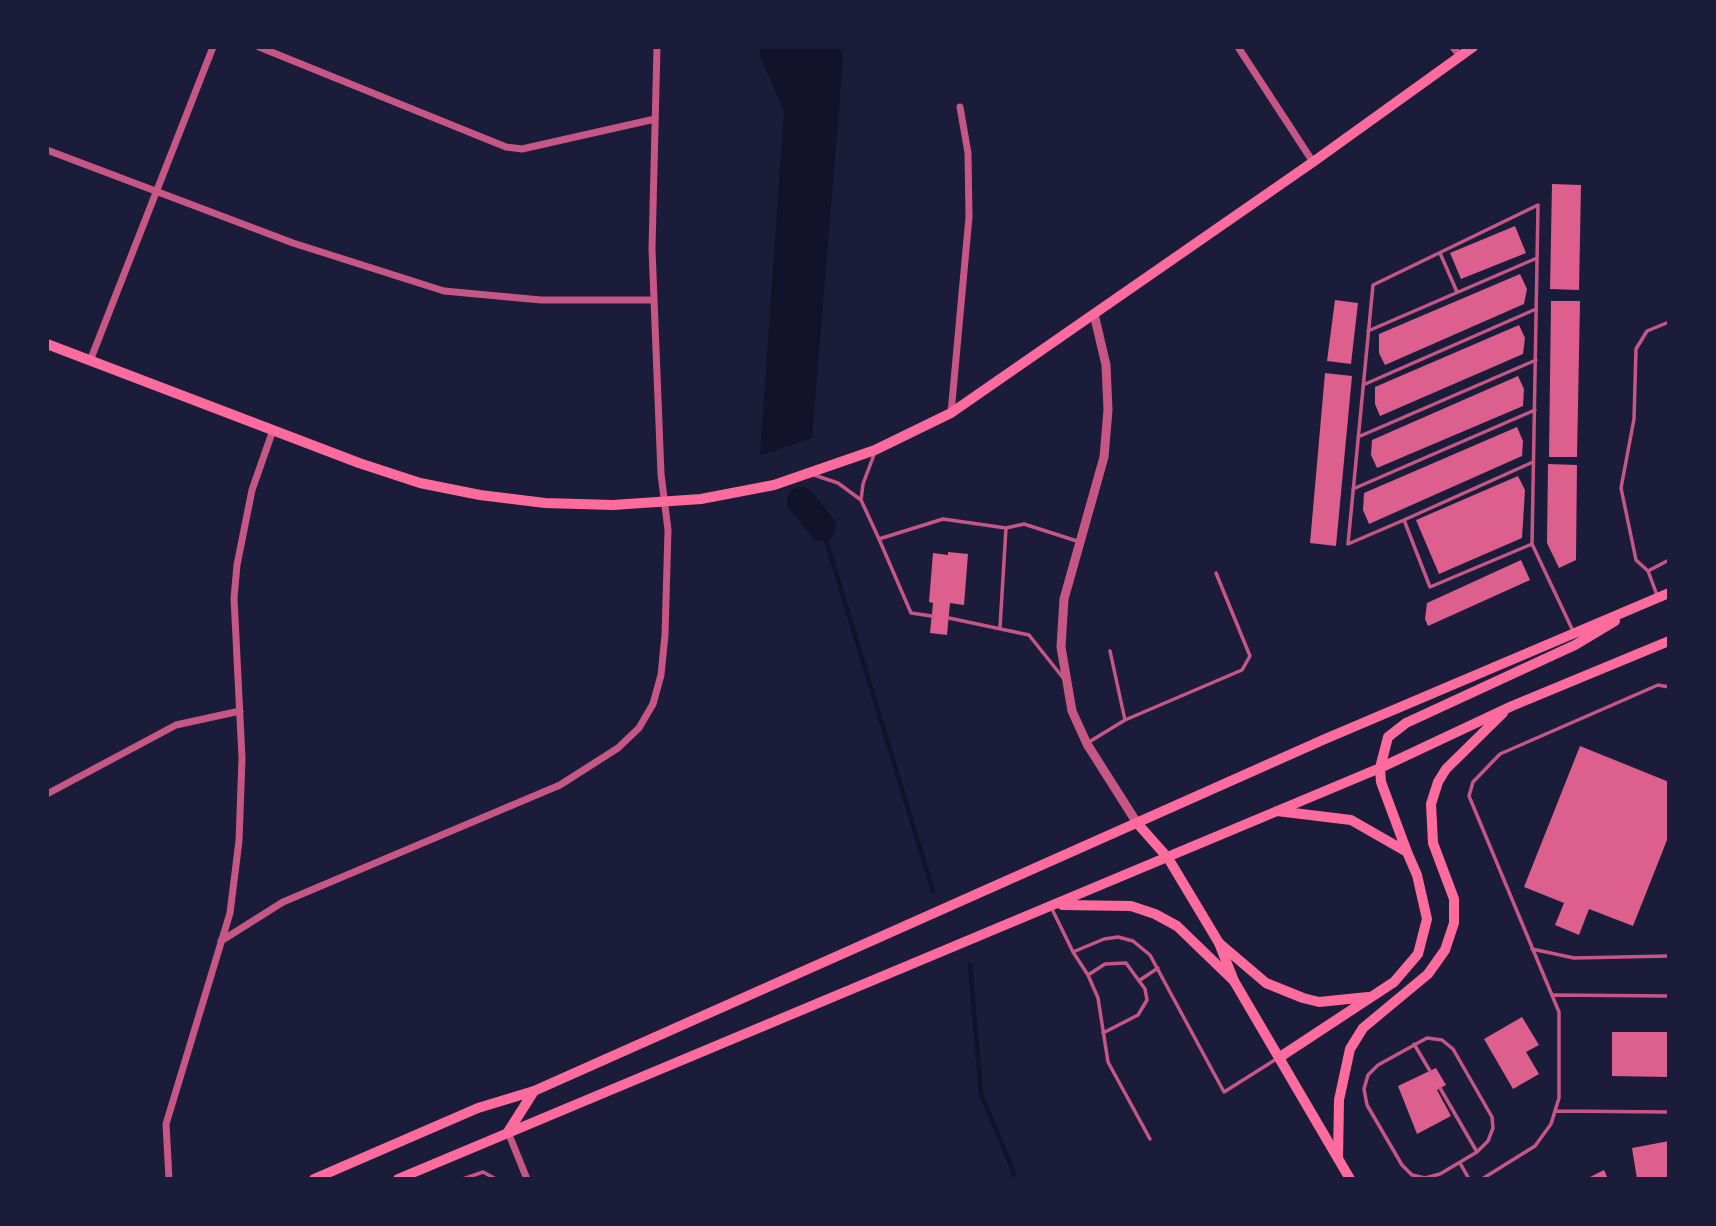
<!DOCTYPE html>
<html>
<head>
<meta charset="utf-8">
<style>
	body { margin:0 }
	#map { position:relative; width:1716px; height:1226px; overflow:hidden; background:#1b1b3a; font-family:"Noto Sans",sans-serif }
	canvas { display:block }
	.frame { position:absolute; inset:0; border:49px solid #1b1b3a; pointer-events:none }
</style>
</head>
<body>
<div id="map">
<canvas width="1716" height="1226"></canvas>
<div class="frame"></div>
</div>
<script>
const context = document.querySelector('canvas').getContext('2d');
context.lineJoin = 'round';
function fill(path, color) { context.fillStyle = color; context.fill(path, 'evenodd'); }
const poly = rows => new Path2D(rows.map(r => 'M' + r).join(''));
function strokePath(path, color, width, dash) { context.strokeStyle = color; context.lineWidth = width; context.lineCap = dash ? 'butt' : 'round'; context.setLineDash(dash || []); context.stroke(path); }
const water = poly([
	[760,47,840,47,843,59,812,438,760,455,784,111,760,56]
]);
const stream = poly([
	[822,527,933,891],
	[970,965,981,1094,1014,1173,1013,1179]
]);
const river = poly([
	[801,501,822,527]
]);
const building = poly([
	[1552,184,1581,185,1579,290,1550,289],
	[1515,226,1526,253,1461,279,1450,253],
	[1520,274,1527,289,1524,304,1385,365,1379,353,1379,334],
	[1335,300,1358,303,1351,364,1327,361],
	[1551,301,1580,301,1577,457,1549,457],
	[1519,325,1525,338,1523,354,1380,416,1375,404,1375,387],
	[1325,373,1352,376,1336,546,1310,543],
	[1518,376,1524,389,1523,406,1377,468,1371,455,1372,440],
	[1517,427,1523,441,1522,456,1369,524,1363,510,1364,493],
	[1548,464,1577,465,1576,560,1559,568,1547,543],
	[1518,476,1525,490,1522,538,1439,574,1416,520],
	[948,552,968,554,964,605,950,603,947,635,930,633,933,603,929,602,933,553,948,555],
	[1521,560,1530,580,1428,626,1425,619,1427,603],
	[1580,746,1669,782,1669,835,1633,926,1589,909,1579,935,1555,925,1564,903,1524,887],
	[1522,1017,1539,1045,1526,1052,1539,1074,1513,1089,1484,1039],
	[1612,1032,1669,1032,1669,1077,1612,1076],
	[1436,1068,1446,1085,1437,1090,1451,1116,1417,1134,1398,1086],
	[1669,1141,1669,1179,1637,1179,1632,1148],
	[1604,1170,1608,1179,1586,1179]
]);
const service = poly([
	[1440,253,1457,292],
	[1368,331,1537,258],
	[1363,385,1536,309],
	[1358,437,1536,360],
	[875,452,863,484,861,500,879,539,943,519,1006,528,1024,524,1080,542],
	[814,475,838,483,861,500],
	[1353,489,1535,410],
	[1404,520,1533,462],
	[879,539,911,613,932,616],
	[1532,544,1430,587,1404,520,1348,544,1373,285,1538,205,1532,544,1573,631],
	[1648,571,1636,560,1621,488,1634,419,1636,349,1647,331,1669,322],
	[1657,595,1648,571,1669,560],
	[949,618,1029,635,1064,679],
	[1000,627,1006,528],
	[1110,651,1125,720],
	[1089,742,1125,720,1242,670,1250,656,1216,573],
	[1052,909,1073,952,1104,939,1118,937,1133,941,1150,955,1224,1092,1278,1058],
	[1532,949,1574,958,1669,956],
	[1073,952,1088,975,1098,998,1108,1062,1150,1139],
	[1088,975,1105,964,1126,963,1145,989,1147,1000,1138,1015,1103,1033],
	[1140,980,1158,968],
	[1554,995,1669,996],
	[1427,1038,1442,1040,1453,1049,1492,1117,1493,1128,1488,1141,1477,1152,1440,1174,1425,1178,1412,1175,1402,1165,1367,1105,1364,1089,1368,1075,1378,1065,1427,1038],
	[1414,1044,1430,1071],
	[1440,1088,1477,1152],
	[1556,1111,1669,1112],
	[1460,1163,1469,1179],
	[463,1179,483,1172,496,1179],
	[1482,1179,1535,1146,1551,1124,1559,1098,1559,1012,1469,796,1473,782,1500,754,1658,685,1669,687]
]);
const minor = poly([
	[259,47,506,147,522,149,655,119],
	[1238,47,1313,162],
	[1453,47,1460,56],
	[47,150,293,243,444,291,541,300,654,300],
	[90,361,213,47],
	[951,413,969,217,968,153,960,107],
	[47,794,176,725,240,711],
	[221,941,283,902,560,785,618,748,639,728,653,704,661,675,665,635,668,530,661,474,652,249,657,47],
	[508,1132,527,1179],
	[169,1179,166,1124,230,913,239,841,242,758,234,598,237,565,252,490,273,430]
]);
const tertiary = poly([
	[1094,314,1106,365,1108,410,1104,457,1064,599,1061,647,1072,711,1087,744,1137,823]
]);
const secondary = poly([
	[47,344,359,463,420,483,480,495,545,503,613,505,701,499,774,485,875,450,951,413,1313,162,1473,47],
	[1137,823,1168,858,1219,943,1234,981,1350,1179]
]);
const primary = poly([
	[1277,811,1351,820,1407,852,1417,875,1427,919,1418,954,1394,982,1280,1057],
	[1407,852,1381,782,1380,768,1388,737,1406,723,1575,645,1615,621],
	[1062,905,1131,906,1155,914,1177,926,1234,981],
	[1219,943,1266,983,1303,998,1319,1002,1368,997],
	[508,1132,534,1091],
	[1338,1158,1339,1100,1350,1049,1363,1028,1428,974,1445,950,1454,923,1454,899,1433,843,1431,804,1438,782,1446,769,1503,713],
	[314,1179,478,1108,534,1091,1325,739,1669,593],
	[398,1179,1380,768,1512,706,1669,641]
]);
fill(water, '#12122b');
strokePath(stream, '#12122b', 4.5);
strokePath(river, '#12122b', 28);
fill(building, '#dd5f8e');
strokePath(service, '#c65784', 3.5);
strokePath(minor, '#c65784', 7);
strokePath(tertiary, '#c65784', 9);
strokePath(secondary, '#ff6b9d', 10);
strokePath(primary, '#ff6b9d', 10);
</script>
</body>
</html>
